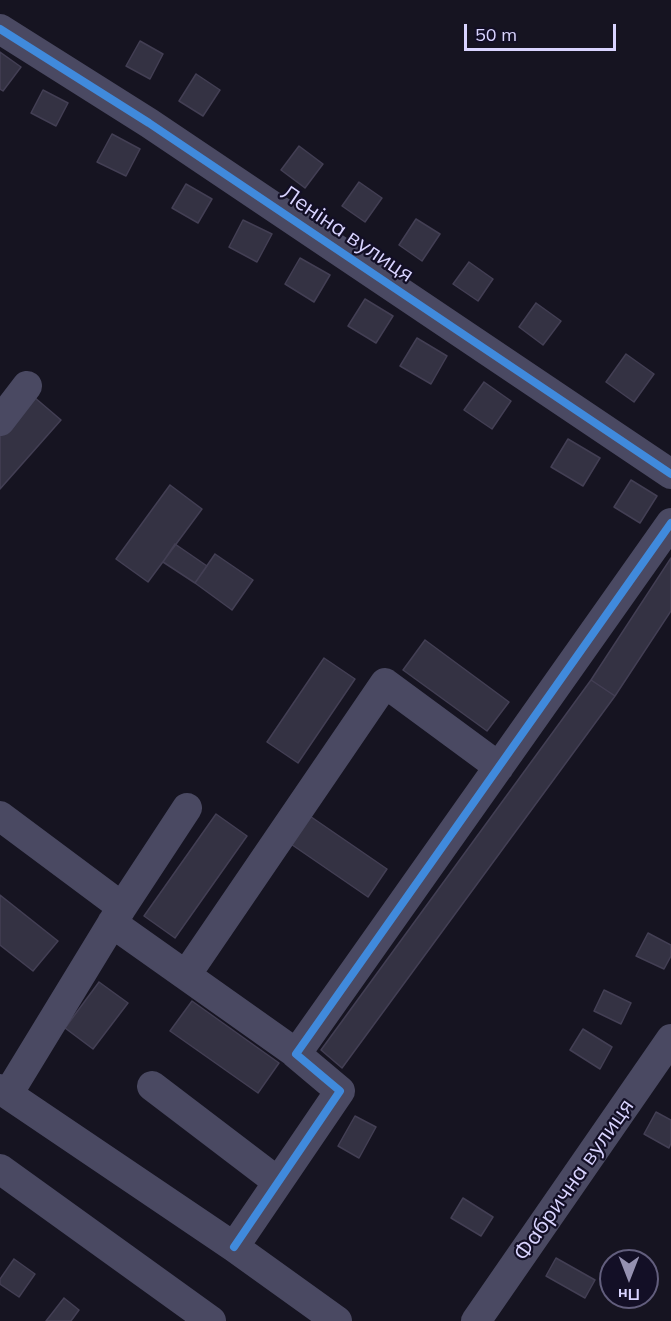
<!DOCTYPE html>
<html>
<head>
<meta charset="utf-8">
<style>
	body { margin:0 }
	#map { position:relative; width:671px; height:1321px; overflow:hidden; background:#161421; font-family:Mulish,sans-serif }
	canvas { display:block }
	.north { position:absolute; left:599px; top:1249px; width:60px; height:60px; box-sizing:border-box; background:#130f26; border:2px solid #625e7d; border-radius:50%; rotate:180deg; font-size:16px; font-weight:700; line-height:24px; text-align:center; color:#d9d4ff }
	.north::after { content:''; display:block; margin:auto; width:21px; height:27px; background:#9591b1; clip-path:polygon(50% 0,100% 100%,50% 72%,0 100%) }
	.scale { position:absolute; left:464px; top:24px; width:152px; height:27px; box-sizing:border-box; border:3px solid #d9d4ff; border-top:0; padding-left:8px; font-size:18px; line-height:21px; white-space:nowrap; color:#d9d4ff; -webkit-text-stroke:4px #130f26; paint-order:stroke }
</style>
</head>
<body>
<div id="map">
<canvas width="671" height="1321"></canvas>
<div class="north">Пн</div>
<div class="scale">50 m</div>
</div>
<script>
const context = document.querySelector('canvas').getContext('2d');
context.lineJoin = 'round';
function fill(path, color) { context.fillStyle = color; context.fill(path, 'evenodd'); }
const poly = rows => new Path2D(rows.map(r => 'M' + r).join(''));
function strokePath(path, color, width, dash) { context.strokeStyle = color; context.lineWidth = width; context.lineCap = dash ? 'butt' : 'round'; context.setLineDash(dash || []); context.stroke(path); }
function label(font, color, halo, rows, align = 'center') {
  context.font = font + ' Mulish,sans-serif'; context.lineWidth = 4.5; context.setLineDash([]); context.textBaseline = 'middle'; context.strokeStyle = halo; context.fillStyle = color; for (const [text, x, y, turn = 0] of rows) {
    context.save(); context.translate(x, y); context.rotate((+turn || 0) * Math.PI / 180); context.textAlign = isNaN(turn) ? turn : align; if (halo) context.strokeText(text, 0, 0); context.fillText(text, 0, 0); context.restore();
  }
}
const building = poly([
	[140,41,163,54,150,79,126,66,140,41],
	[0,52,21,67,3,91,0,89,0,52],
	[196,74,220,90,203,116,179,101,196,74],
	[43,90,68,103,56,126,31,113,43,90],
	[112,134,140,149,126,176,97,162,112,134],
	[299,146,323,164,305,188,281,170,299,146],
	[359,182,382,198,365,222,342,206,359,182],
	[186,184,212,199,198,223,172,208,186,184],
	[416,219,440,234,422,261,399,245,416,219],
	[243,220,272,234,257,262,229,247,243,220],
	[300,258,330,275,314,302,285,284,300,258],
	[469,262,493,279,478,301,453,284,469,262],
	[365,299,393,316,376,343,348,326,365,299],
	[536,303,561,321,543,345,519,327,536,303],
	[417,338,447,356,431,384,400,366,417,338],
	[626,354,654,374,634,402,606,382,626,354],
	[484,382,511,401,492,429,464,410,484,382],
	[34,397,61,420,0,489,0,435,34,397],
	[568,439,600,458,583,486,551,467,568,439],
	[631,480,657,496,640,523,614,507,631,480],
	[170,485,202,509,148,582,116,559,170,485],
	[175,544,207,566,195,583,163,562,175,544],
	[215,554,253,580,232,610,195,583,215,554],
	[671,558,671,611,615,696,591,680,671,558],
	[425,640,509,702,487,731,403,670,425,640],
	[324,658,355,679,298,763,267,742,324,658],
	[591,680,615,696,342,1068,321,1050,591,680],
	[304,812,387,869,368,897,285,840,304,812],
	[216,814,247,836,175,938,144,916,216,814],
	[0,895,58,941,33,971,0,945,0,895],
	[648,933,671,945,671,956,664,969,636,956,648,933],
	[99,982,128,1003,93,1049,65,1028,99,982],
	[604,990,631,1003,621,1024,594,1011,604,990],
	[192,1001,279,1063,258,1093,170,1031,192,1001],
	[583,1029,612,1047,600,1069,570,1050,583,1029],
	[656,1112,671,1120,671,1143,669,1148,644,1134,656,1112],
	[355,1116,376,1127,359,1158,338,1146,355,1116],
	[463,1198,493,1217,481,1236,451,1218,463,1198],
	[556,1258,595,1280,585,1298,546,1276,556,1258],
	[14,1259,35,1274,19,1297,0,1284,0,1279,14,1259],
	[64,1298,79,1310,71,1321,46,1321,64,1298]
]);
const minor = poly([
	[0,29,149,123,671,474],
	[0,421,27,386],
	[0,816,122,907],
	[112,923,297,1054],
	[186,975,385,683,499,767],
	[152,1086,278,1182],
	[0,1089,234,1247,337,1321],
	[8,1094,122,907,187,808],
	[0,1169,211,1321],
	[234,1247,340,1091,296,1054,671,523],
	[476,1321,671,1039]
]);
const cycleway = poly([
	[0,29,149,123,671,474],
	[234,1247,340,1091,296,1054,671,523]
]);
const streetNames = [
	["Леніна вулиця",347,234,34],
	["Фабрична вулиця",574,1180,-55]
];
fill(building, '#343243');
strokePath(building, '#433f54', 1.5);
strokePath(minor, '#4a4962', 30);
strokePath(cycleway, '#408adc', 8);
label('22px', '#d9d4ff', '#130f26', streetNames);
</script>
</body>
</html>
